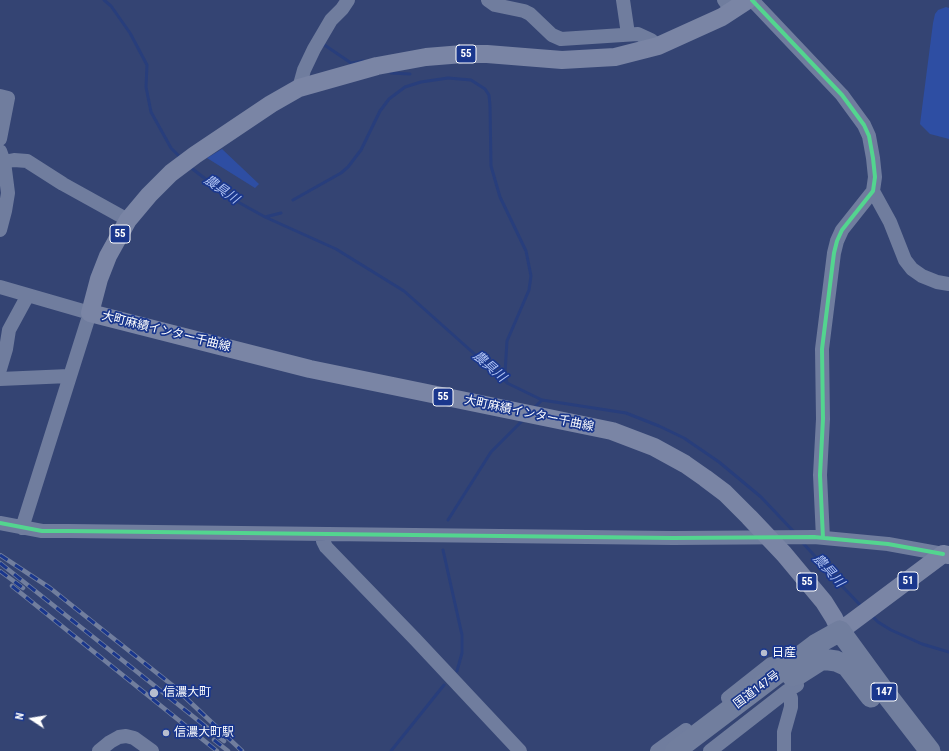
<!DOCTYPE html>
<html>
<head>
<meta charset="utf-8">
<style>
	body { margin:0 }
	#map { position:relative; width:949px; height:751px; overflow:hidden; background:#344473; font-family:"Roboto Condensed",sans-serif }
	canvas { display:block }
	.north { position:absolute; left:12px; top:699px; width:40px; height:40px; -webkit-text-stroke:3px #1a378d; paint-order:stroke; rotate:282deg; font-size:11px; font-weight:700; line-height:16px; text-align:center; color:#fff }
	.north::after { content:''; display:block; margin:auto; width:14px; height:18px; background:#fff; clip-path:polygon(50% 0,100% 100%,50% 72%,0 100%) }
</style>
</head>
<body>
<div id="map">
<canvas width="949" height="751"></canvas>
<div class="north">N</div>
</div>
<script>
const context = document.querySelector('canvas').getContext('2d');
context.lineJoin = 'round';
function fill(path, color) { context.fillStyle = color; context.fill(path, 'evenodd'); }
const poly = rows => new Path2D(rows.map(r => 'M' + r).join(''));
function strokePath(path, color, width, dash) { context.strokeStyle = color; context.lineWidth = width; context.lineCap = dash ? 'butt' : 'round'; context.setLineDash(dash || []); context.stroke(path); }
function label(font, color, halo, rows, align = 'center') {
  context.font = font + ' "Roboto Condensed","Noto Sans JP",sans-serif'; context.lineWidth = 3.5; context.setLineDash([]); context.textBaseline = 'middle'; context.strokeStyle = halo; context.fillStyle = color; for (const [text, x, y, turn = 0] of rows) {
    context.save(); context.translate(x, y); context.rotate((+turn || 0) * Math.PI / 180); context.textAlign = isNaN(turn) ? turn : align; if (halo) context.strokeText(text, 0, 0); context.fillText(text, 0, 0); context.restore();
  }
}
const green = poly([
	[946,7,949,8,949,139,930,134,920,124,933,23,935,14,938,10],
	[222,149,259,184,255,188,207,158]
]);
const stream = poly([
	[104,0,111,6,130,33,147,65,146,87,151,112,171,148,182,159],
	[323,44,351,63,363,61],
	[391,73,410,74],
	[190,167,229,197,265,217,336,249,404,291,507,383,542,400,626,413,659,426,684,438,719,462,761,497,795,533],
	[293,200,341,173,348,167,361,150,380,111,389,99,405,87,421,82,448,78,471,80,485,89,489,95,490,106,491,166,500,197,526,251,531,276,529,290,507,341,505,373,507,383],
	[265,217,281,213],
	[535,407,542,400],
	[448,520,491,452,522,421],
	[802,542,843,587,862,607],
	[443,550,462,635,462,653,457,671],
	[871,615,878,622,891,630,922,644,949,652],
	[391,751,444,685]
]);
const minor = poly([
	[488,0,495,5,524,11,530,14,552,35,561,39,638,34,651,40,658,46],
	[623,0,628,34],
	[724,0,732,11],
	[752,0,842,95,864,125,869,136,873,158,875,177,873,191,842,230,837,241,834,253,822,349,823,419,820,475,823,538],
	[299,88,304,70,314,49,331,20,342,9,348,0],
	[0,96,8,98,0,139],
	[0,151,4,162,8,193,5,211,0,230],
	[4,162,14,160,27,161,63,184,128,220],
	[873,191,890,222,905,260,912,269,922,276,937,282,949,284],
	[0,287,90,313,22,528],
	[0,369,6,349,9,330,28,295],
	[0,379,69,376],
	[0,523,42,531,69,531,673,538,814,537,888,544,943,554],
	[322,534,323,541,326,547,415,639,520,751],
	[728,698,771,664,780,662,785,664,787,667],
	[99,751,110,742,119,737,126,736,134,738,152,751],
	[657,751,686,730],
	[710,751,787,691,797,685,792,676],
	[784,751,784,732,791,707,791,698,787,691]
]);
const major = poly([
	[748,0,722,17,658,46,615,57,562,60,487,54,463,54,426,57,377,66,299,88,271,104,195,155,171,173,149,195,128,220,108,256,99,279,90,313,310,369,612,431,654,447,685,464,705,478,725,493,749,517,784,554,824,602,834,618,840,631,943,554,949,555]
]);
const highway = poly([
	[840,631,886,694,930,751],
	[792,676,799,674,821,660,829,660,836,661,847,666,871,697],
	[675,751,815,645,840,631]
]);
const rail = poly([
	[0,555,50,588,172,685,242,751],
	[0,563,224,741],
	[0,571,23,588],
	[12,586,217,751],
	[214,740,228,751]
]);
const cycleway = poly([
	[752,0,842,95,864,125,869,136,873,158,875,177,873,191,842,230,837,241,834,253,822,349,823,419,820,475,823,538],
	[0,523,42,531,69,531,673,538,814,537,888,544,943,554]
]);
const markers = [
	[764,653,4,"#b8bece"],
	[154,693,5,"#b8bece"],
	[166,733,4,"#b8bece"]
];
const shields = [
	[466,54,20],
	[120,234,20],
	[443,397,20],
	[908,581,20],
	[807,582,20],
	[884,692,26]
];
const shieldNames = [
	["55",466,54],
	["55",120,234],
	["55",443,397],
	["51",908,581],
	["55",807,582],
	["147",884,692]
];
const streetNames = [
	["大町麻績インター千曲線",166,332,14],
	["大町麻績インター千曲線",529,414,12],
	["国道147号",757,690,-37]
];
const poiNames = [
	["日産",772,653],
	["信濃大町",163,693],
	["信濃大町駅",174,733]
];
const waterNames = [
	["農具川",221,190,35],
	["農具川",489,367,41],
	["農具川",828,571,48]
];
fill(green, '#2e4ea3');
strokePath(stream, '#283e7c', 3);
strokePath(minor, '#707d9e', 14);
strokePath(major, '#7a85a5', 18);
strokePath(highway, '#717e9e', 21);
strokePath(rail, '#717e9e', 4.5);
strokePath(rail, '#1a378d', 3, [9]);
strokePath(cycleway, '#53d58f', 4);
for (const [x, y, r, color] of markers) { const dot = new Path2D(); dot.arc(x, y, r, 0, 2 * Math.PI); context.fillStyle = color; context.fill(dot); strokePath(dot, '#1a378d', 1.5); }
for (const [x, y, w] of shields) { const box = new Path2D(); box.roundRect(x - w / 2, y - 9, w, 18, 3); context.fillStyle = '#1a378d'; context.fill(box); strokePath(box, '#fff', 1); }
label('bold 11px', '#fff', null, shieldNames);
label('12px', '#fff', '#1a378d', streetNames);
label('12px', '#fff', '#1a378d', poiNames, 'left');
label('italic 13px', '#b1c4f5', '#1a378d', waterNames);
</script>
</body>
</html>
